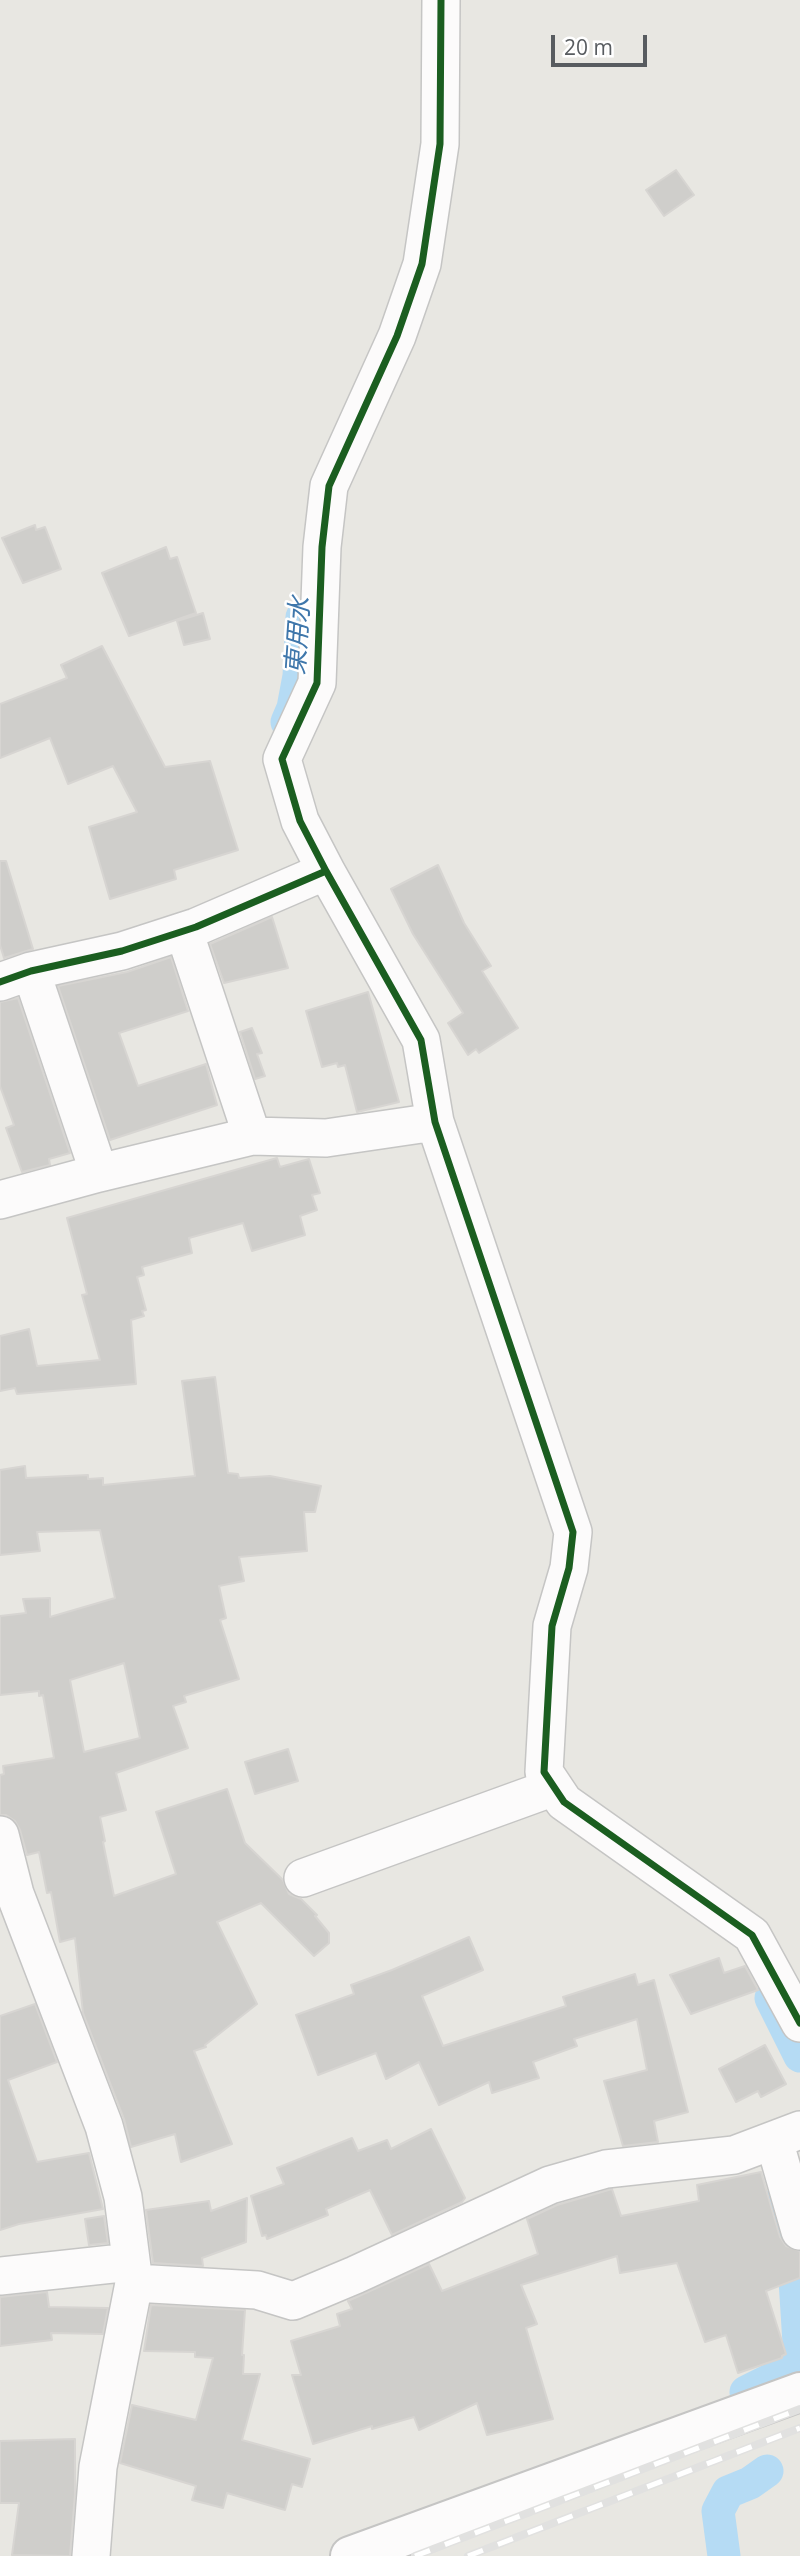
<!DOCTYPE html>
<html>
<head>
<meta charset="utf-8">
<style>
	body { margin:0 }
	#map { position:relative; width:800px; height:2556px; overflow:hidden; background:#e8e7e2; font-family:"Open Sans",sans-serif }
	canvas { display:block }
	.scale { position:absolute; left:551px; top:35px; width:96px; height:32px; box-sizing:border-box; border:4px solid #585c60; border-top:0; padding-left:9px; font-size:21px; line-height:24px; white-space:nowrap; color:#585c60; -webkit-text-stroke:5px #fff; paint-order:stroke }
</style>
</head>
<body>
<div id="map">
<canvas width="800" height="2556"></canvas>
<div class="scale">20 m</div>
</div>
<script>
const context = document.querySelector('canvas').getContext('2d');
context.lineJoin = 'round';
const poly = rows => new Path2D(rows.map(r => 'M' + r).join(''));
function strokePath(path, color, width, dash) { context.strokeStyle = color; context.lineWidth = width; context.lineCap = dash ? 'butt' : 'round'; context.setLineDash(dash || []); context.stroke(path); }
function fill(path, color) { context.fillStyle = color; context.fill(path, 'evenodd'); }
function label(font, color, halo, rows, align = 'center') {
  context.font = font + ' "Open Sans","Noto Sans JP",sans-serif'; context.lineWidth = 5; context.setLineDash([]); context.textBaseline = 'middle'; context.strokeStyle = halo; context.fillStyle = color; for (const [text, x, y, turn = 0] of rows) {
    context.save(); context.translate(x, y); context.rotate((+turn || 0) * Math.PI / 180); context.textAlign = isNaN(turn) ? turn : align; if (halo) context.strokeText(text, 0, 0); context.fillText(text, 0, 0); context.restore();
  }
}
const canal = poly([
	[287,722,293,708,299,676,302,617],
	[771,1998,800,2056],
	[779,2203,793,2248,800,2359],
	[746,2392,800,2365],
	[724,2556,718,2511,728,2492,750,2483,767,2471]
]);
const building = poly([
	[676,170,694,195,664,216,646,190,676,170],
	[35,525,36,530,45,527,61,569,23,583,2,538,35,525],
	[166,547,170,559,177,557,196,613,129,636,102,573,166,547],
	[203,613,210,639,184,645,177,621,203,613],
	[102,646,165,767,210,761,238,850,174,870,176,879,110,899,89,827,137,812,113,766,68,784,50,738,0,758,0,704,67,678,61,665,102,646],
	[0,861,6,861,33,949,4,958,0,945,0,861],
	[438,865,464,923,491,966,482,971,518,1028,479,1053,476,1049,468,1055,448,1023,463,1013,413,934,391,889,438,865],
	[272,917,288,968,224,983,210,944,272,917],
	[171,957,188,1011,119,1033,138,1086,206,1064,217,1105,110,1140,58,986,127,972,171,957],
	[368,992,399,1102,357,1112,345,1065,338,1067,337,1063,322,1067,306,1011,368,992],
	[18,998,70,1153,49,1159,50,1165,22,1172,6,1128,14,1125,0,1086,0,1002,18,998],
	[252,1028,262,1053,257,1054,265,1076,255,1079,240,1032,252,1028],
	[277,1158,280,1167,309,1159,320,1193,312,1195,317,1210,300,1216,305,1235,252,1251,243,1223,189,1238,192,1253,142,1267,144,1275,137,1277,146,1310,142,1311,144,1316,131,1320,136,1384,17,1394,15,1388,0,1391,0,1336,29,1329,37,1366,100,1360,82,1295,87,1294,67,1218,277,1158],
	[215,1377,228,1473,238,1474,239,1478,270,1476,321,1486,315,1512,304,1512,307,1551,239,1557,244,1581,219,1586,226,1618,220,1620,239,1679,184,1696,186,1702,173,1706,188,1748,116,1773,126,1810,100,1817,105,1841,103,1842,114,1896,176,1874,156,1812,227,1789,245,1843,283,1880,289,1894,301,1899,317,1915,315,1916,329,1933,329,1943,314,1956,261,1903,217,1922,257,2004,205,2045,206,2047,194,2051,232,2144,181,2162,175,2134,131,2147,124,2119,83,2013,75,1938,60,1942,51,1892,47,1893,39,1852,27,1855,20,1830,15,1821,6,1815,0,1815,0,1775,4,1774,3,1766,54,1758,43,1695,39,1696,39,1691,0,1695,0,1616,26,1613,23,1599,50,1598,50,1617,115,1598,100,1530,37,1532,40,1551,0,1555,0,1470,25,1466,26,1478,88,1475,88,1479,103,1478,103,1485,195,1476,182,1381,215,1377],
	[124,1663,140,1738,84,1752,70,1680,124,1663],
	[288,1749,298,1781,255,1794,245,1762,288,1749],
	[469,1937,483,1970,422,1996,443,2046,566,2006,563,1997,635,1974,638,1985,654,1980,688,2112,654,2121,658,2142,623,2146,604,2081,647,2070,637,2019,574,2039,577,2046,533,2062,539,2078,492,2093,489,2082,439,2105,419,2062,386,2079,376,2053,318,2075,296,2015,354,1994,351,1985,392,1970,469,1937],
	[719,1958,724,1973,745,1966,758,1990,691,2014,670,1975,719,1958],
	[35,2004,57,2062,8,2080,37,2162,89,2153,103,2209,19,2224,0,2230,0,2016,35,2004],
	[765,2045,786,2084,761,2097,758,2091,736,2102,719,2069,765,2045],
	[431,2129,465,2198,462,2202,392,2235,370,2190,326,2209,328,2215,267,2239,266,2235,262,2236,251,2196,284,2184,277,2168,352,2138,358,2151,387,2140,391,2149,431,2129],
	[761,2172,780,2237,786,2246,800,2251,800,2278,766,2291,786,2354,782,2356,782,2358,738,2373,726,2335,705,2342,677,2263,620,2273,617,2256,521,2285,537,2324,526,2328,553,2419,487,2435,477,2403,419,2430,414,2417,372,2429,372,2426,313,2444,292,2375,301,2375,291,2341,340,2326,337,2314,352,2309,348,2301,429,2264,442,2291,538,2254,527,2219,557,2205,612,2189,621,2216,699,2201,697,2185,761,2172],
	[247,2198,246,2242,202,2258,203,2266,153,2263,146,2210,209,2201,211,2211,247,2198],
	[104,2216,108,2243,89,2245,85,2219,104,2216],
	[47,2292,49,2307,108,2308,103,2334,51,2333,52,2340,0,2346,0,2297,47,2292],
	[151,2305,245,2310,242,2355,244,2355,243,2374,260,2374,242,2440,310,2459,302,2487,292,2484,285,2510,227,2493,223,2508,192,2500,196,2486,120,2463,132,2405,196,2420,213,2358,195,2357,195,2352,144,2351,151,2305],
	[75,2439,75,2494,70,2556,12,2555,19,2503,0,2503,0,2441,75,2439]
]);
const minor = poly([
	[326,871,421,1040,435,1122,573,1532,569,1568,552,1626,544,1772,564,1802,752,1935,800,2023],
	[184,931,252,1136,326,1138,435,1122],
	[31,971,99,1173,252,1136],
	[0,982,31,971,122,951,196,927,326,871,300,821,282,759,317,683,322,547,329,486,397,336,422,264,440,144,441,0],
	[0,1200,99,1173],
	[0,1835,15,1894,104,2126,123,2197,134,2283,98,2467,91,2556],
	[303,1878,554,1787],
	[774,2140,800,2231],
	[0,2276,131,2262],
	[134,2283,257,2290,293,2301,355,2275,550,2185,606,2169,734,2155,800,2130]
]);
const tertiary = poly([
	[350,2556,800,2392]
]);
const rail = poly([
	[415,2556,800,2409],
	[468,2556,800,2428]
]);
const cycleway = poly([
	[326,871,421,1040,435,1122,573,1532,569,1568,552,1626,544,1772,564,1802,752,1935,800,2023],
	[0,982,31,971,122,951,196,927,326,871,300,821,282,759,317,683,322,547,329,486,397,336,422,264,440,144,441,0]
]);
const waterNames = [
	["東用水",299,636,-86]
];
strokePath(canal, '#b5dbf4', 33);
fill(building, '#cfcecb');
strokePath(building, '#d7d5d2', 2);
strokePath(minor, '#c5c5c4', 40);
strokePath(tertiary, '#c5c5c4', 42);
strokePath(minor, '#fcfbfb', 37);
strokePath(tertiary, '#fcfbfb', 38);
strokePath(rail, '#e1e1e0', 8);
strokePath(rail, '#fff', 5, [16]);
strokePath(cycleway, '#1b5e20', 7);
label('italic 26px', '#3f77ab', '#fff', waterNames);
</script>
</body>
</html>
